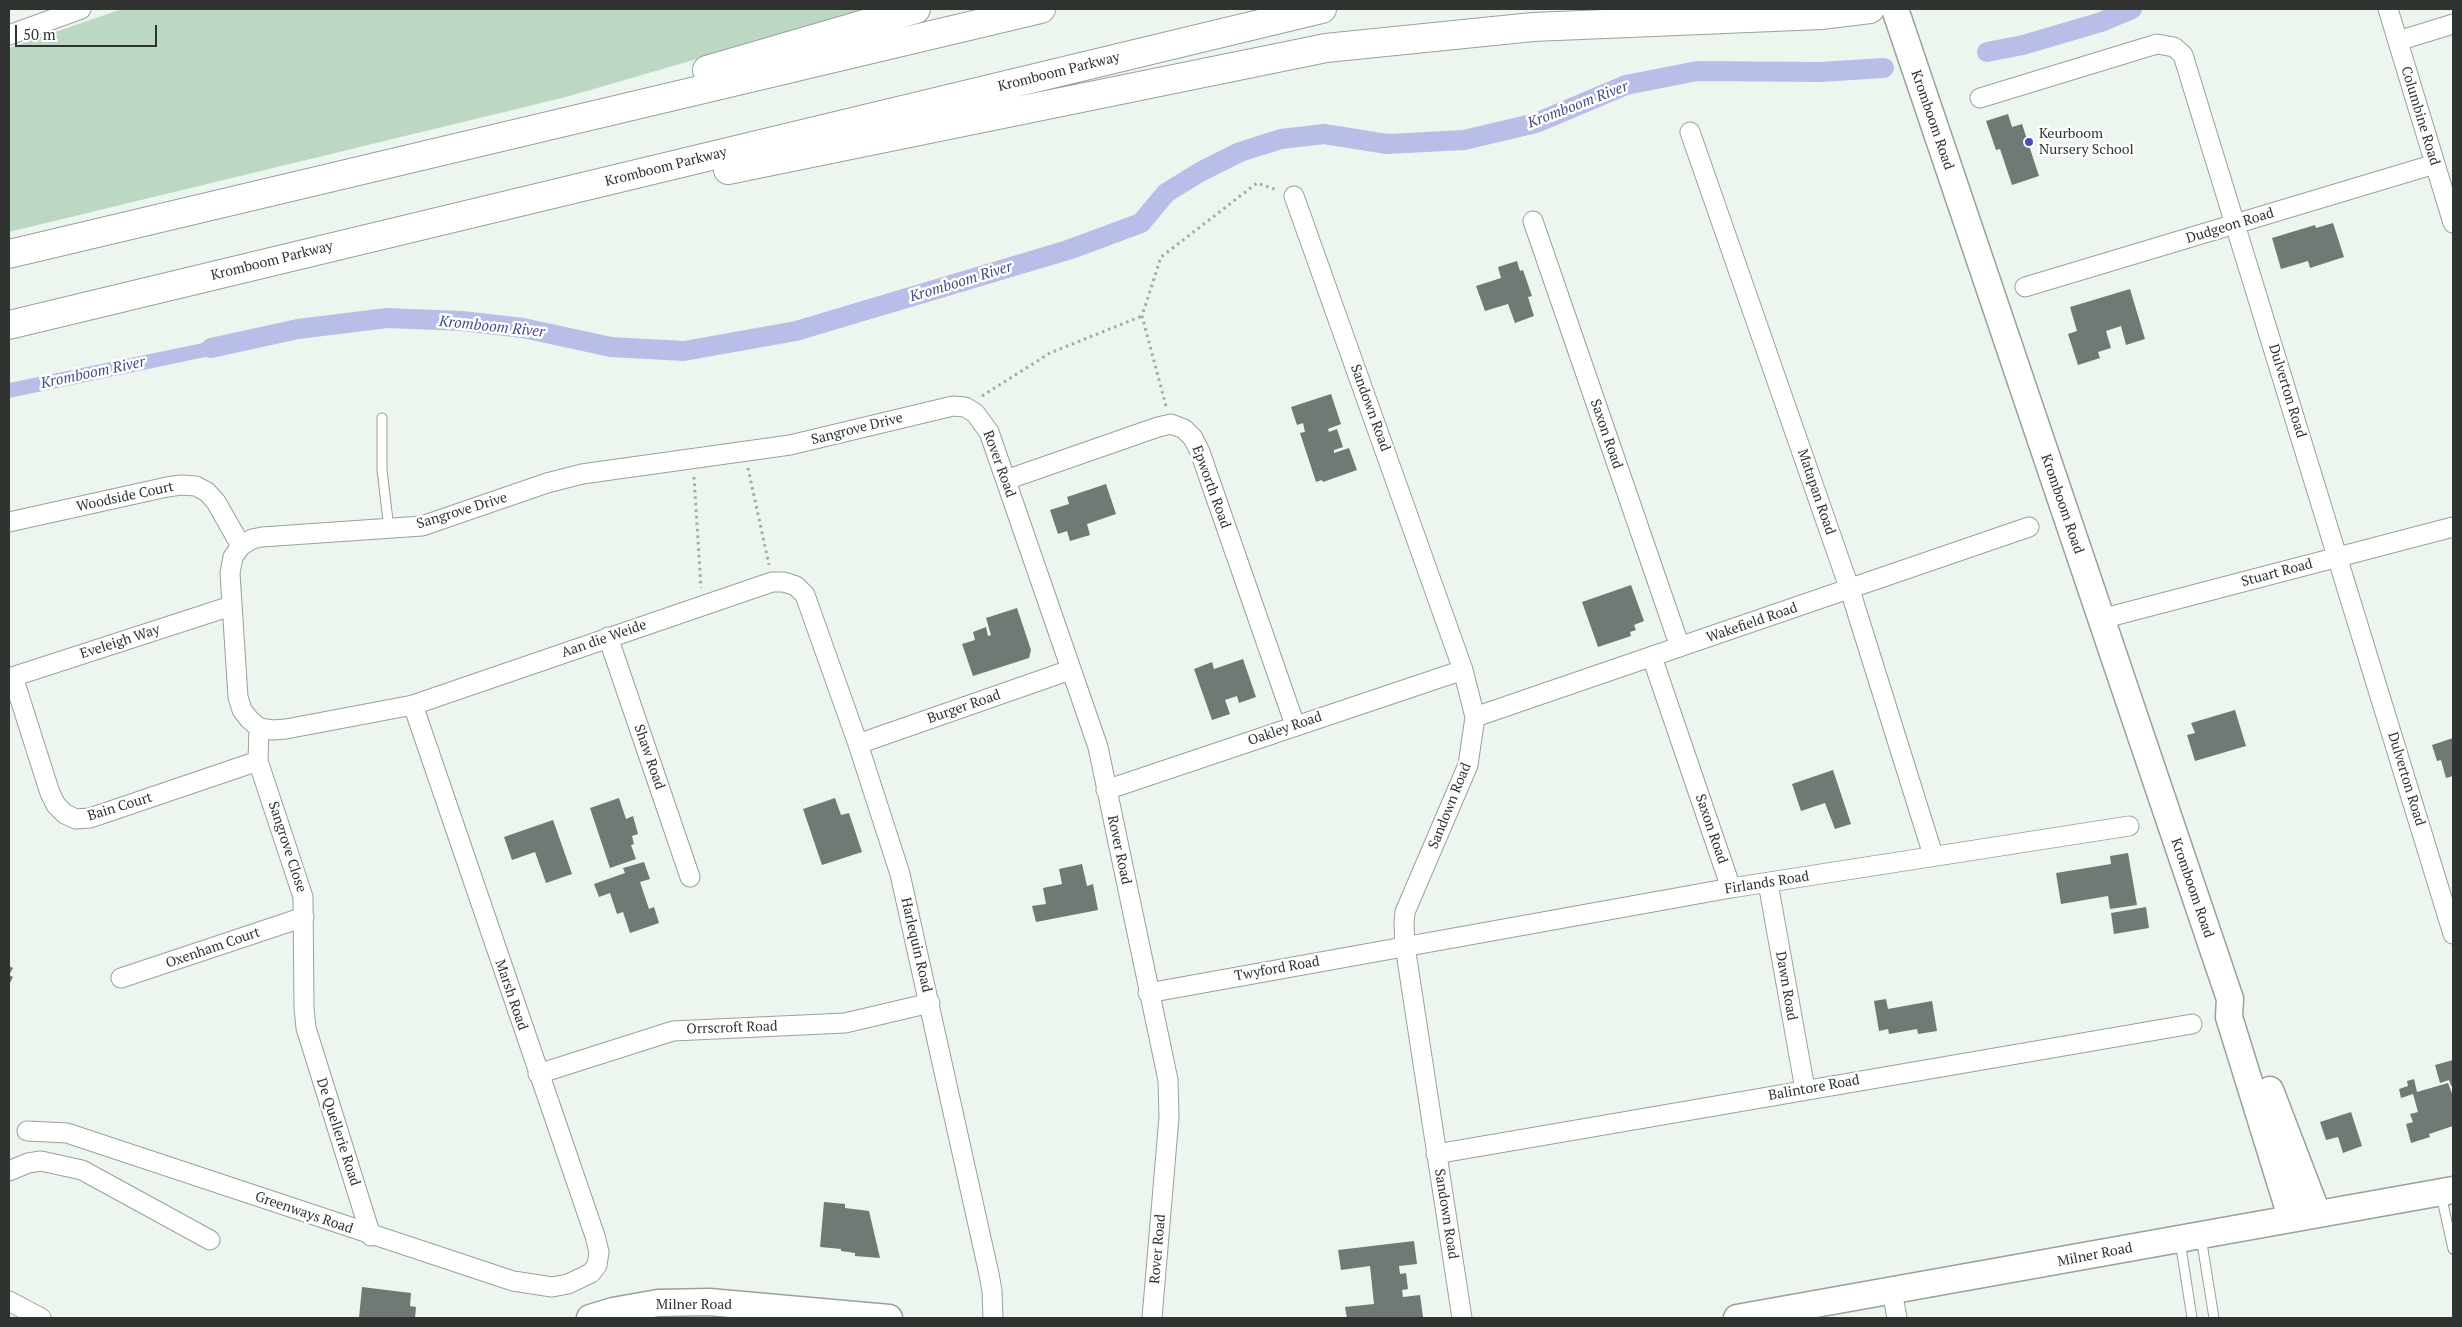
<!DOCTYPE html>
<html>
<head>
<meta charset="utf-8">
<style>
	body { margin:0 }
	#map { position:relative; width:2462px; height:1327px; overflow:hidden; background:#edf5ef; font-family:"PT Serif",serif }
	canvas { display:block }
	.frame { position:absolute; inset:0; border:10px solid #303431; pointer-events:none }
	.scale { position:absolute; left:15px; top:25px; width:142px; height:22px; box-sizing:border-box; border:2px solid #303431; border-top:0; padding-left:6px; font-size:15px; line-height:18px; white-space:nowrap; color:#303431; -webkit-text-stroke:4px #fff; paint-order:stroke }
</style>
</head>
<body>
<div id="map">
<canvas width="2462" height="1327"></canvas>
<div class="frame"></div>
<div class="scale">50 m</div>
</div>
<script>
const context = document.querySelector('canvas').getContext('2d');
context.lineJoin = 'round';
function fill(path, color) { context.fillStyle = color; context.fill(path, 'evenodd'); }
const poly = rows => new Path2D(rows.map(r => 'M' + r).join(''));
function strokePath(path, color, width, dash) { context.strokeStyle = color; context.lineWidth = width; context.lineCap = dash ? 'butt' : 'round'; context.setLineDash(dash || []); context.stroke(path); }
function label(font, color, halo, rows, align = 'center') {
  context.font = font + ' "PT Serif",serif'; context.lineWidth = 5; context.setLineDash([]); context.textBaseline = 'middle'; context.strokeStyle = halo; context.fillStyle = color; for (const [text, x, y, turn = 0] of rows) {
    context.save(); context.translate(x, y); context.rotate((+turn || 0) * Math.PI / 180); context.textAlign = isNaN(turn) ? turn : align; if (halo) context.strokeText(text, 0, 0); context.fillText(text, 0, 0); context.restore();
  }
}
const green = poly([
	[122,9,869,9,566,97,9,232,9,48]
]);
const water = poly([
	[237,336,239,350,9,398,9,383]
]);
const canal = poly([
	[1987,52,2023,45,2101,22,2132,9],
	[211,348,298,329,387,318,462,321,523,328,611,347,684,351,796,331,1068,250,1141,223,1166,193,1200,172,1240,152,1281,139,1324,134,1387,144,1464,140,1536,123,1626,85,1697,71,1820,72,1884,68]
]);
const building = poly([
	[2008,114,2012,127,2022,124,2039,176,2012,185,2000,149,1996,150,1986,121],
	[2333,223,2344,257,2310,268,2308,261,2281,269,2272,238,2315,225,2316,228],
	[1517,261,1520,271,1523,270,1532,296,1528,297,1534,316,1515,323,1508,304,1485,311,1476,286,1501,278,1498,267],
	[2130,289,2145,339,2126,345,2121,326,2106,331,2111,348,2098,352,2100,358,2078,365,2068,334,2077,331,2070,307],
	[1331,394,1341,424,1328,429,1329,432,1337,429,1343,447,1334,450,1334,453,1349,448,1357,470,1323,482,1322,480,1316,482,1300,433,1305,432,1303,423,1297,425,1291,407],
	[1106,484,1116,514,1087,524,1090,535,1070,541,1067,531,1058,534,1050,510,1069,504,1067,497],
	[1631,585,1644,621,1634,625,1636,630,1630,632,1631,636,1598,647,1582,602],
	[1017,608,1031,650,1029,658,973,676,962,644,975,640,973,632,986,627,988,636,991,635,986,618],
	[1243,659,1256,697,1239,703,1237,696,1225,700,1230,714,1212,720,1194,669,1212,662,1214,669],
	[2235,710,2246,746,2195,761,2187,735,2195,733,2191,723],
	[2453,738,2453,776,2446,778,2441,760,2437,761,2432,745],
	[1833,770,1851,824,1835,829,1825,803,1801,811,1792,784],
	[619,798,626,819,633,816,638,834,632,836,634,844,631,845,636,859,610,868,590,808],
	[835,798,841,815,849,813,862,852,822,865,803,809],
	[553,820,572,874,546,883,535,852,512,860,504,837],
	[2128,853,2137,905,2110,909,2108,896,2061,904,2056,873,2111,864,2110,856],
	[644,862,650,879,640,882,649,909,654,907,659,923,630,933,623,912,617,914,610,893,599,897,594,884,625,873,623,868],
	[1082,864,1087,886,1093,884,1098,910,1036,922,1032,906,1046,904,1043,888,1062,884,1059,869],
	[2146,907,2149,928,2114,934,2111,913],
	[9,966,13,968,9,975,13,977,9,985],
	[1886,999,1888,1009,1932,1001,1937,1031,1918,1034,1917,1029,1889,1034,1888,1029,1879,1031,1874,1001],
	[2453,1060,2453,1085,2451,1086,2449,1080,2440,1083,2435,1065],
	[2414,1079,2417,1092,2448,1083,2453,1096,2453,1126,2429,1134,2430,1137,2411,1143,2406,1124,2413,1122,2410,1114,2418,1112,2413,1094,2401,1098,2399,1089,2408,1086,2407,1081],
	[2351,1112,2362,1146,2343,1153,2338,1137,2326,1140,2320,1122],
	[824,1202,845,1204,845,1208,869,1211,880,1258,855,1256,855,1253,841,1251,841,1249,820,1247],
	[1414,1241,1417,1264,1399,1266,1400,1274,1406,1273,1408,1289,1402,1290,1403,1297,1420,1295,1423,1317,1347,1318,1345,1307,1374,1304,1370,1266,1341,1270,1338,1250],
	[362,1287,411,1293,410,1306,416,1307,415,1318,359,1318]
]);
const path = poly([
	[982,396,1050,353,1142,316],
	[1166,406,1142,316,1161,257,1257,183,1277,190],
	[748,468,769,565],
	[694,477,701,588]
]);
const lane = poly([
	[382,418,382,470,389,529],
	[2441,1195,2453,1249],
	[2201,1237,2214,1318],
	[2180,1241,2192,1318]
]);
const street = poly([
	[2388,9,2453,223],
	[9,35,81,9],
	[2398,41,2453,24],
	[1980,98,2157,44,2174,47,2183,55,2453,934],
	[1690,132,1850,590,1933,855],
	[1294,196,1463,670,1475,717,1468,765,1405,912,1404,923,1405,946,1462,1318],
	[1533,221,1680,647],
	[2025,287,2435,164],
	[1006,480,1158,427,1171,424,1184,429,1193,438,1200,452,1295,725],
	[9,522,167,487,181,485,196,486,207,492,216,502,241,546],
	[2101,619,2453,527],
	[608,637,690,877],
	[1652,657,1731,888],
	[13,677,50,793,56,805,65,814,76,819,90,818,258,761],
	[9,678,231,606],
	[1475,717,2029,527],
	[259,728,258,761,303,897,304,1008,306,1028,371,1236],
	[858,744,1070,670],
	[1106,790,1463,670],
	[1768,883,1805,1089],
	[121,978,304,917],
	[1148,993,1731,888,2129,826],
	[538,1074,673,1031,845,1023,930,1003],
	[27,1131,67,1133,513,1281,552,1287,568,1284,591,1273,597,1265,599,1252,595,1236,413,705],
	[1436,1154,2192,1024],
	[9,1171,28,1163,41,1161,82,1170,210,1240],
	[1892,1291,1897,1318],
	[9,1301,41,1318],
	[993,1318,992,1291,989,1274,900,874,858,744,805,595,796,586,784,582,772,582,413,705,286,729,273,730,259,728,249,719,242,710,238,697,230,573,233,557,241,546,252,539,262,537,422,526,547,483,582,474,790,445,953,406,965,407,975,413,989,432,1098,747,1168,1080,1169,1117,1152,1318]
]);
const secondary = poly([
	[1895,9,2230,999,2229,1017,2291,1217],
	[2270,1090,2317,1213],
	[590,1318,613,1311,658,1303,709,1302,889,1318],
	[1737,1318,2453,1190]
]);
const highway = poly([
	[707,70,916,9],
	[728,170,1326,48,1533,27,1821,15,1870,9],
	[9,254,1041,9],
	[9,325,1322,9]
]);
const markers = [
	[2029,142,5,"#4f4ac0"]
];
const streetNames = [
	["Kromboom Parkway",1059,72,-14],
	["Columbine Road",2420,116,73],
	["Kromboom Road",1932,120,71],
	["Kromboom Parkway",666,167,-14],
	["Dudgeon Road",2230,226,-17],
	["Kromboom Parkway",272,261,-14],
	["Dulverton Road",2287,391,73],
	["Sandown Road",1370,408,70],
	["Sangrove Drive",857,429,-14],
	["Saxon Road",1606,434,71],
	["Rover Road",999,464,70],
	["Epworth Road",1211,487,70],
	["Matapan Road",1816,492,71],
	["Woodside Court",125,497,-12],
	["Kromboom Road",2062,504,71],
	["Sangrove Drive",462,511,-17],
	["Stuart Road",2277,573,-15],
	["Wakefield Road",1752,623,-19],
	["Aan die Weide",604,639,-19],
	["Eveleigh Way",120,642,-18],
	["Burger Road",964,707,-19],
	["Oakley Road",1285,729,-19],
	["Shaw Road",649,757,71],
	["Dulverton Road",2406,779,73],
	["Sandown Road",1450,806,-68],
	["Bain Court",120,807,-17],
	["Saxon Road",1711,829,71],
	["Sangrove Close",287,847,72],
	["Rover Road",1119,850,78],
	["Firlands Road",1767,883,-9],
	["Kromboom Road",2192,888,71],
	["Harlequin Road",916,945,77],
	["Oxenham Court",213,948,-19],
	["Twyford Road",1277,969,-10],
	["Dawn Road",1786,986,80],
	["Marsh Road",511,995,71],
	["Orrscroft Road",732,1028,-2],
	["Balintore Road",1814,1088,-10],
	["De Quellerie Road",338,1132,72],
	["Greenways Road",304,1213,19],
	["Sandown Road",1446,1214,81],
	["Rover Road",1158,1249,-85],
	["Milner Road",2095,1255,-11],
	["Milner Road",694,1305]
];
const poiNames = [
	["Keurboom",2039,134],
	["Nursery School",2039,150]
];
const waterNames = [
	["Kromboom River",1578,105,-21],
	["Kromboom River",961,282,-17],
	["Kromboom River",492,327,6],
	["Kromboom River",93,373,-12]
];
fill(green, '#bcd7c4');
fill(water, '#b9bee9');
strokePath(canal, '#b9bee9', 20);
fill(building, '#717974');
strokePath(lane, '#99a19b', 11);
strokePath(street, '#99a19b', 21);
strokePath(secondary, '#99a19b', 29);
strokePath(highway, '#99a19b', 30);
strokePath(path, '#a3a9a5', 3, [2.5, 4]);
strokePath(lane, '#fff', 9);
strokePath(street, '#fff', 19);
strokePath(secondary, '#fff', 26);
strokePath(highway, '#fff', 28);
for (const [x, y, r, color] of markers) { const dot = new Path2D(); dot.arc(x, y, r, 0, 2 * Math.PI); context.fillStyle = color; context.fill(dot); strokePath(dot, '#fff', 2); }
label('14px', '#303431', '#fff', streetNames);
label('14px', '#303431', '#fff', poiNames, 'left');
label('italic 15px', '#474b82', '#fff', waterNames);
</script>
</body>
</html>
